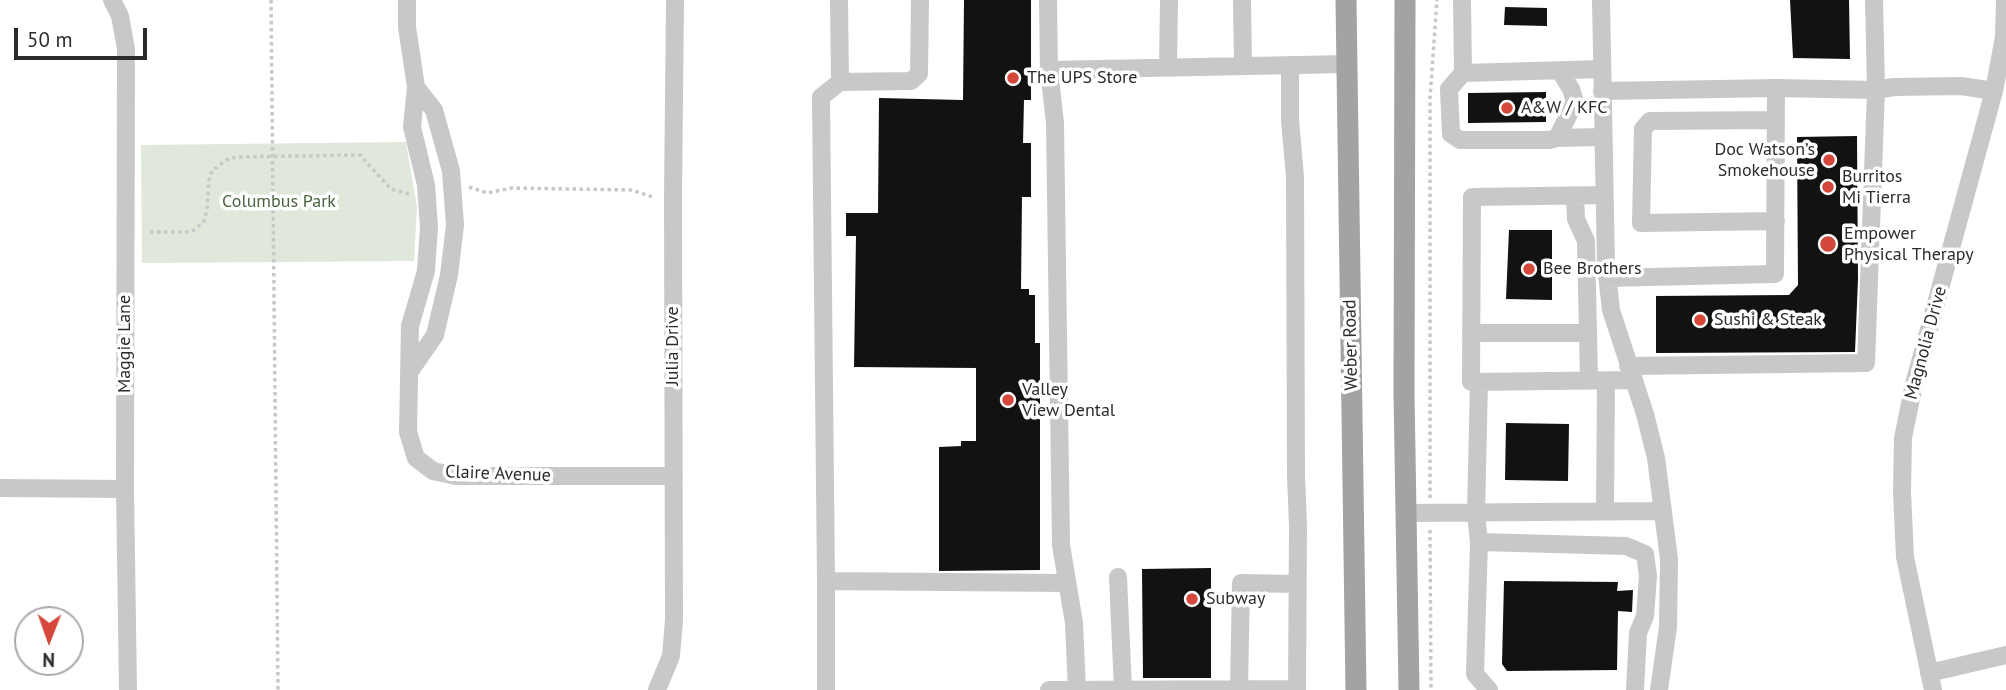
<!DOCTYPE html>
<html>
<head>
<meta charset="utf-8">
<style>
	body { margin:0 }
	#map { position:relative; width:2006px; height:690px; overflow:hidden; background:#fff; font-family:"PT Sans",sans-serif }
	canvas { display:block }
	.north { position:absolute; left:14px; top:606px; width:70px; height:70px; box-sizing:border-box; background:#fff; border:2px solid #aaa; border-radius:50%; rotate:181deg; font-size:19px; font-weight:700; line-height:28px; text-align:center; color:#2b2b2b }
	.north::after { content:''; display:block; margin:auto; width:24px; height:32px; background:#d5473b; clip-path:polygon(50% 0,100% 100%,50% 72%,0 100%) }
	.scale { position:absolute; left:14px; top:28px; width:133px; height:32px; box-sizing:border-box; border:4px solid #2b2b2b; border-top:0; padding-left:9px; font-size:21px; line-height:24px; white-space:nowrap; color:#2b2b2b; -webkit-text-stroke:5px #fff; paint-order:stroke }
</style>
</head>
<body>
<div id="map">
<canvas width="2006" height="690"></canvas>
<div class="north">N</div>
<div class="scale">50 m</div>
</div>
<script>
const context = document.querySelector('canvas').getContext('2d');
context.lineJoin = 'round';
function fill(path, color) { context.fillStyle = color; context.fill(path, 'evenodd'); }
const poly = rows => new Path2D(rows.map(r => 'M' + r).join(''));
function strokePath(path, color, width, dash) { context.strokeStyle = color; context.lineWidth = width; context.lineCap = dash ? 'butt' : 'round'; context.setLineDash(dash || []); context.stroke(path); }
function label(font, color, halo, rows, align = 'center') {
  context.font = font + ' "PT Sans",sans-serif'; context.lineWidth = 7; context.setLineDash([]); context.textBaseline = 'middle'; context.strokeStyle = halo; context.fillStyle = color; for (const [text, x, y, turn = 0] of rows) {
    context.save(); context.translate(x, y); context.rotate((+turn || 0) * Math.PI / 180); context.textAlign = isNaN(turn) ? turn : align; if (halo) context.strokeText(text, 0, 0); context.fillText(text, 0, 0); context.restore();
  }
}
const green = poly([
	[406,142,417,207,414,261,142,263,141,145]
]);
const building = poly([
	[964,0,1031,0,1031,100,1024,100,1023,143,1031,143,1031,197,1022,197,1021,289,1029,289,1029,295,1035,295,1035,343,1040,343,1040,570,939,571,939,447,961,446,961,441,976,441,976,368,854,367,856,236,846,236,846,213,878,213,879,98,963,100],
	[1790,0,1849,0,1850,59,1793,58],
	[1505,7,1547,8,1547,26,1504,25],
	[1546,92,1546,122,1468,123,1468,93],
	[1857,136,1858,279,1855,352,1656,353,1656,296,1789,295,1798,285,1797,137],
	[1509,230,1552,230,1552,300,1506,299],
	[1506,423,1569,424,1568,481,1505,480],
	[1211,568,1211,678,1143,678,1142,569],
	[1504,581,1618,582,1617,591,1633,590,1632,612,1618,611,1617,670,1507,671,1502,664]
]);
const path = poly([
	[271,0,278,690],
	[469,187,487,193,512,188,631,190,653,197],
	[150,232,186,232,194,230,200,225,204,221,207,210,209,180,212,171,226,160,237,157,360,155,391,189,410,194],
	[1430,498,1430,98,1437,0],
	[1430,530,1431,690]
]);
const minor = poly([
	[112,0,120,16,126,49,125,489,128,690],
	[407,0,407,27,416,87,412,127,426,185,429,227,426,271,410,326,408,432,416,458,433,471,456,476,674,476],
	[839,0,840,82],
	[1048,0,1049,70,1055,123,1061,545,1074,623,1077,690],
	[1242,0,1243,66],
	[1462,0,1463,73],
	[1601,0,1606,266,1611,310,1645,414,1656,458,1669,559,1668,627,1659,690],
	[1168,67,1169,0],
	[1049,70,1347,64],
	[1560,71,1571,89,1575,102,1557,138,1549,140,1460,140,1451,134,1449,89,1463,73,1602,69],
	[1602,91,1776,88,1876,90,1894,87,1961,86,1994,91],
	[1557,138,1603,137],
	[1604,195,1472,197,1471,382,1632,380],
	[1575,196,1576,219,1586,241,1589,381],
	[1776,221,1641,223,1643,129,1650,121,1776,120],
	[1607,278,1775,274,1776,88],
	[1471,333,1588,333],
	[1628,366,1866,363,1876,90,1874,0],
	[410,371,435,335,449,275,455,225,451,171,434,110,416,87],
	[1479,382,1476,514,1479,542,1475,674,1489,690],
	[0,488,125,489],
	[1605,510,1606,381],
	[1406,513,1662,511],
	[1479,542,1626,546,1645,554,1648,576,1645,616,1638,633,1635,690],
	[1118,577,1123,690],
	[826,581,821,97,840,82,911,81,919,74,920,0],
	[1929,673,2006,655],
	[1239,689,1241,583,1297,584],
	[657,690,671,656,674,620,673,197,675,0],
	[826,690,826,581,1066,583],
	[1049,690,1297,689,1298,526,1296,476,1295,177,1290,120,1290,65],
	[1933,690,1905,557,1902,492,1903,438,1914,384,1994,91,2004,37,2005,0]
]);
const major = poly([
	[1346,0,1356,690],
	[1405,0,1404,394,1409,690]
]);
const markers = [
	[1013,78,7,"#d5473b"],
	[1507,108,7,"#d5473b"],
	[1829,160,7,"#d5473b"],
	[1828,187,7,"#d5473b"],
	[1828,244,9,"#d5473b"],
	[1529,269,7,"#d5473b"],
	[1700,320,7,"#d5473b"],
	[1008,400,7,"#d5473b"],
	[1192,599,7,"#d5473b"]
];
const poiNames = [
	["The UPS Store",1027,78],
	["A&W / KFC",1521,108],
	["Doc Watson’s",1815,150,"right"],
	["Smokehouse",1815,171,"right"],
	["Burritos",1842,177],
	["Mi Tierra",1842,198],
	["Empower",1844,234],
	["Physical Therapy",1844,255],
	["Bee Brothers",1543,269],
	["Sushi & Steak",1714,320],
	["Valley",1022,390],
	["View Dental",1022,411],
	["Subway",1206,599]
];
const parkNames = [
	["Columbus Park",279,202]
];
const streetNames = [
	["Magnolia Drive",1926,343,-75],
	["Maggie Lane",125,344,-90],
	["Weber Road",1351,345,-91],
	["Julia Drive",673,346,-90],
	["Claire Avenue",498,474,2]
];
fill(green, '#dfe8da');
fill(building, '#121212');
strokePath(path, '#c8c8c8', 3.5, [3.5, 3.5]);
strokePath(minor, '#c8c8c8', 18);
strokePath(major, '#a3a3a3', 21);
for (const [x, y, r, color] of markers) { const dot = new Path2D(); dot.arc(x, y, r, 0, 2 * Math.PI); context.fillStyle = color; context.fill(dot); strokePath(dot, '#fff', 2.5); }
label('18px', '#2b2b2b', '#fff', poiNames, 'left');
label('18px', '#49633d', '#fff', parkNames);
label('18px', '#2b2b2b', '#fff', streetNames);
</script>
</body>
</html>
